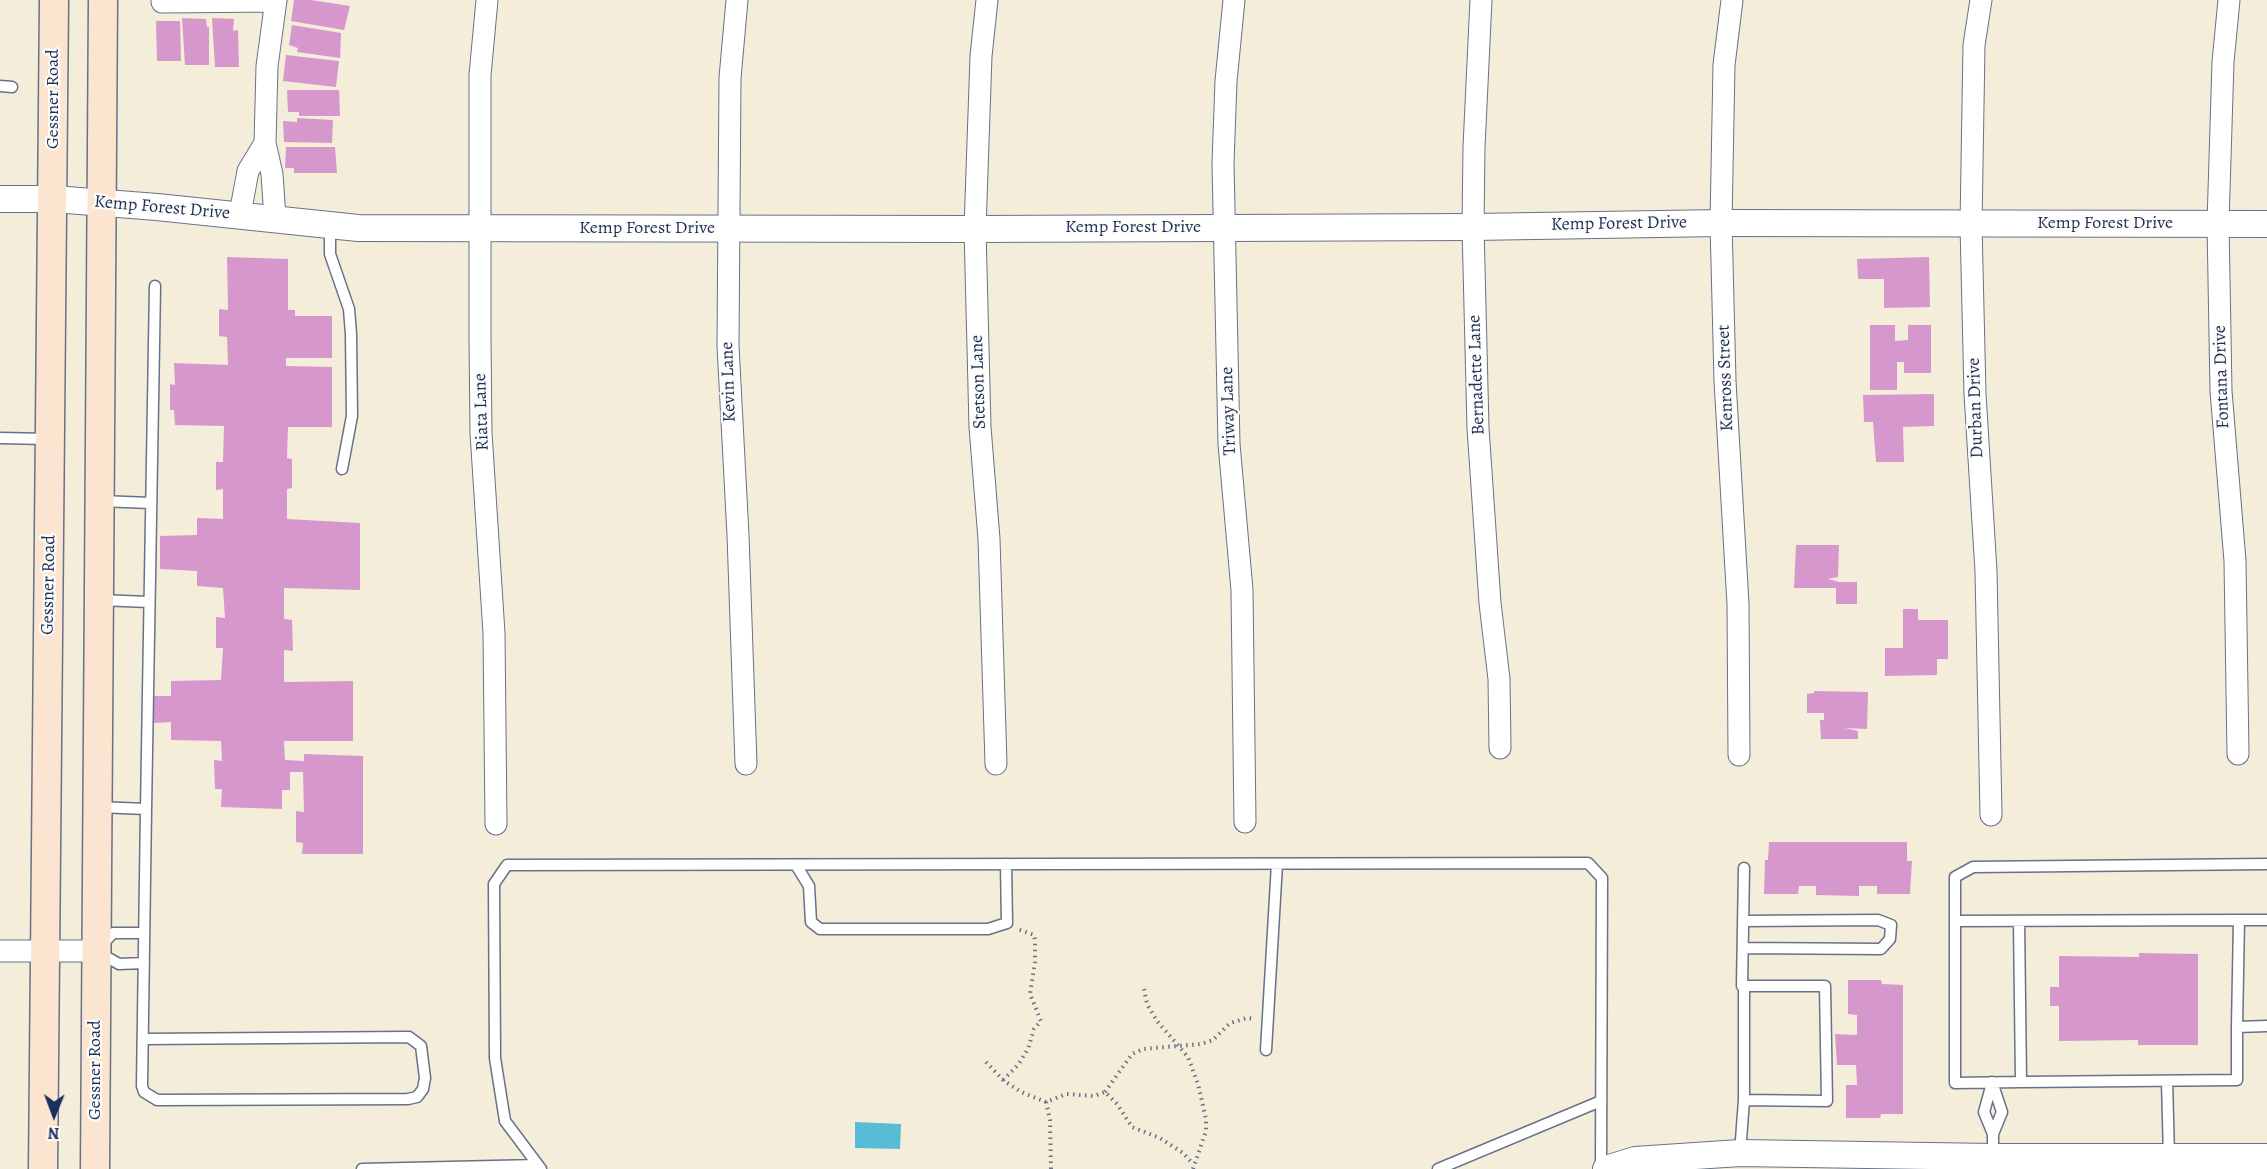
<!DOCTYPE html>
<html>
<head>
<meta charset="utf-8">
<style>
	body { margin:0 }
	#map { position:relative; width:2267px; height:1169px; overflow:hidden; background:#f3edd9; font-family:Alegreya,serif }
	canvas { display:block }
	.north { position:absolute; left:24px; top:1085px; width:60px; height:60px; -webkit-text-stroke:4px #fdfcf7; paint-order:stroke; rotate:181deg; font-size:16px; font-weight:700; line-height:24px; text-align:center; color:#1b2f5e }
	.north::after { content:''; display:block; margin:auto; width:21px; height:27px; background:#1b2f5e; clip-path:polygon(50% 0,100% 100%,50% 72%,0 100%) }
</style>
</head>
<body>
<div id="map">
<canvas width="2267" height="1169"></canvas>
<div class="north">N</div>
</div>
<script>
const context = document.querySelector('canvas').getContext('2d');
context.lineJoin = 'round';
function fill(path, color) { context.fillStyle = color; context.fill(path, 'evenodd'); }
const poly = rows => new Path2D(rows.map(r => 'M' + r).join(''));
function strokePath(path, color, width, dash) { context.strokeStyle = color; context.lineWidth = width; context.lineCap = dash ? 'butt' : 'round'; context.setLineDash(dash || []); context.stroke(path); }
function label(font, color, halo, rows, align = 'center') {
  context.font = font + ' Alegreya,serif'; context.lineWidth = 4.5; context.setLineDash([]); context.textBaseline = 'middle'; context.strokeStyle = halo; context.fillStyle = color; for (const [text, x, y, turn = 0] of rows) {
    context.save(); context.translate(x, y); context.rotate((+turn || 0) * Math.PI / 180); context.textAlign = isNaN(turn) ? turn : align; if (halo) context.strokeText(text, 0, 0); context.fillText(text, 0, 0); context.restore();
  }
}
const water = poly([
	[855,1122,901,1124,900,1149,855,1148]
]);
const building = poly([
	[294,0,311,0,350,6,344,30,291,21],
	[182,18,206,19,207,27,209,27,209,65,185,65],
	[212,18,234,19,233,31,238,30,239,67,215,67],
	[156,21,180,21,181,61,157,61],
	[292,25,341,33,340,58,297,52,298,48,289,45],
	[286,55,339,61,336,87,283,81],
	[287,90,339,90,340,116,299,116,299,112,288,112],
	[297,118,333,120,332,143,284,142,283,121,297,122],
	[286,147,335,147,337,173,294,173,294,168,285,168],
	[227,257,288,259,288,310,295,310,295,316,332,316,332,358,286,358,286,366,332,367,332,427,288,427,287,458,292,459,292,488,287,489,287,519,360,523,360,590,284,588,284,619,292,620,293,651,284,650,284,682,353,681,353,741,284,741,285,760,304,761,304,754,363,756,363,854,302,854,303,843,296,842,296,811,304,812,303,772,290,772,290,790,282,790,282,809,221,807,222,789,215,789,214,760,222,761,221,741,171,740,171,722,153,723,153,696,171,696,171,681,221,680,223,648,216,648,216,617,225,618,223,588,197,586,197,571,160,569,160,536,197,535,197,518,223,519,223,489,216,490,216,462,223,462,224,426,175,425,174,410,170,410,170,384,175,385,174,363,228,365,227,337,219,336,219,309,228,310],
	[1929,257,1930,307,1884,308,1884,279,1858,279,1857,259],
	[1870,325,1895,325,1895,341,1908,340,1908,325,1931,325,1931,373,1904,373,1904,362,1897,362,1897,390,1870,390],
	[1934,394,1934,426,1903,427,1904,462,1876,462,1873,422,1864,422,1863,395],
	[1796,545,1839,545,1838,577,1828,579,1839,582,1857,582,1857,604,1836,604,1836,588,1794,588],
	[1903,609,1918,609,1918,620,1948,620,1948,659,1937,659,1937,675,1885,676,1885,648,1903,648],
	[1814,691,1868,692,1867,729,1845,728,1858,731,1858,739,1821,739,1820,720,1824,720,1824,713,1807,713,1807,694,1814,693],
	[1769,842,1907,842,1907,861,1912,861,1910,894,1877,894,1877,886,1859,886,1859,896,1816,895,1816,886,1799,886,1798,894,1764,894,1765,860,1768,860],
	[2139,953,2198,954,2198,1045,2138,1045,2138,1040,2059,1041,2059,1006,2050,1006,2050,987,2059,987,2059,956,2139,957],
	[1848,980,1881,980,1882,984,1903,985,1903,1114,1881,1114,1880,1118,1846,1118,1846,1085,1857,1085,1856,1065,1837,1065,1835,1034,1857,1035,1857,1015,1848,1014]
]);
const path = poly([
	[1144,989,1147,1004,1157,1021,1188,1057,1198,1084,1206,1119,1206,1131,1193,1169],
	[986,1062,1003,1080,1021,1092,1046,1102],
	[1003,1080,1018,1065,1028,1049,1034,1029,1041,1021,1030,994,1035,962,1035,940,1034,935,1017,929],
	[1105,1092,1132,1054,1143,1049,1201,1044,1213,1040,1230,1023,1247,1018,1255,1019],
	[1051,1169,1050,1120,1046,1102,1066,1094,1094,1096,1105,1092,1117,1104,1132,1127,1160,1138,1183,1153,1193,1164]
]);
const service = poly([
	[0,86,12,87],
	[330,225,330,254,349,309,351,334,352,416,342,469],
	[0,438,48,439],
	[100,501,151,503],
	[99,600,149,602],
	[98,807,146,809],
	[796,865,809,886,811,922,820,929,988,929,1007,923,1006,864],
	[2239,920,2267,920],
	[1955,921,2239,920,2237,1027,2267,1026],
	[2019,921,2021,1082,1955,1083,1955,877,1973,867,2267,864],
	[1743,948,1881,949,1890,939,1891,925,1878,920,1743,921],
	[144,963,119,964,96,951,113,933,144,933],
	[144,1039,409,1037,421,1046,425,1078,423,1089,417,1097,408,1099,157,1100,144,1092,142,1086,146,809,155,286],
	[1266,1050,1277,864],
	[2167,1081,2169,1157],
	[1992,1082,2002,1112,1993,1134,1993,1157],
	[2021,1082,2237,1080,2237,1027],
	[1992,1083,1984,1112,1993,1134],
	[1744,1100,1744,986],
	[1740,1153,1744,1100,1827,1101,1825,986,1742,986,1744,868],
	[362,1169,538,1165],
	[541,1169,505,1121,495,1058,494,884,507,865,1588,863,1602,878,1601,1169],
	[1438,1169,1601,1101]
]);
const minor = poly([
	[487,0,480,75,480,338,481,433,494,633,496,824],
	[737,0,730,78,728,346,738,535,746,764],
	[987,0,981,56,975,229,980,427,989,539,996,764],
	[1234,0,1226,81,1223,163,1229,444,1242,590,1245,822],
	[1481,0,1474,147,1473,227,1478,428,1490,603,1499,679,1500,748],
	[1732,0,1724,65,1721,223,1725,381,1738,604,1739,755],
	[1981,0,1974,45,1971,225,1975,394,1986,571,1991,815],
	[2229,0,2223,62,2218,223,2221,391,2235,561,2238,754],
	[162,2,276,1],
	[265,143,267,66,276,0],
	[240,214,248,171,265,143,272,174,275,218],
	[0,951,96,951]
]);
const tertiary = poly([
	[0,199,54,199,157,207,358,228,975,229,1473,227,1721,223,2267,224],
	[1606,1169,1635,1160,1740,1153,1993,1157,2267,1157]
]);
const secondary = poly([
	[43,1169,54,0],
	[95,1169,103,0]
]);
const streetNames = [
	["Gessner Road",54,99,-90],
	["Kemp Forest Drive",162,208,5],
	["Kemp Forest Drive",1619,224,-1],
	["Kemp Forest Drive",2105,224],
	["Kemp Forest Drive",1133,228],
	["Kemp Forest Drive",647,229],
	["Bernadette Lane",1477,375,-92],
	["Fontana Drive",2222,377,-92],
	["Kenross Street",1726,378,-92],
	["Kevin Lane",729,382,-92],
	["Stetson Lane",979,382,-92],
	["Durban Drive",1976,408,-92],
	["Triway Lane",1229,411,-92],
	["Riata Lane",482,412,-92],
	["Gessner Road",49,585,-89],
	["Gessner Road",96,1070,-90]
];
fill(water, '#59bcd7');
fill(building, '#d698cc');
strokePath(service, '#677289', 13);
strokePath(minor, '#677289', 23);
strokePath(tertiary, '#677289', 28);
strokePath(secondary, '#677289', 31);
strokePath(path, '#677289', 4, [1.5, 4.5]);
strokePath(service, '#fff', 10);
strokePath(minor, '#fff', 21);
strokePath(tertiary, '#fff', 26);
strokePath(secondary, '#fce5d0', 28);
label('18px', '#1b2f5e', '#fdfcf7', streetNames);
</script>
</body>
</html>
